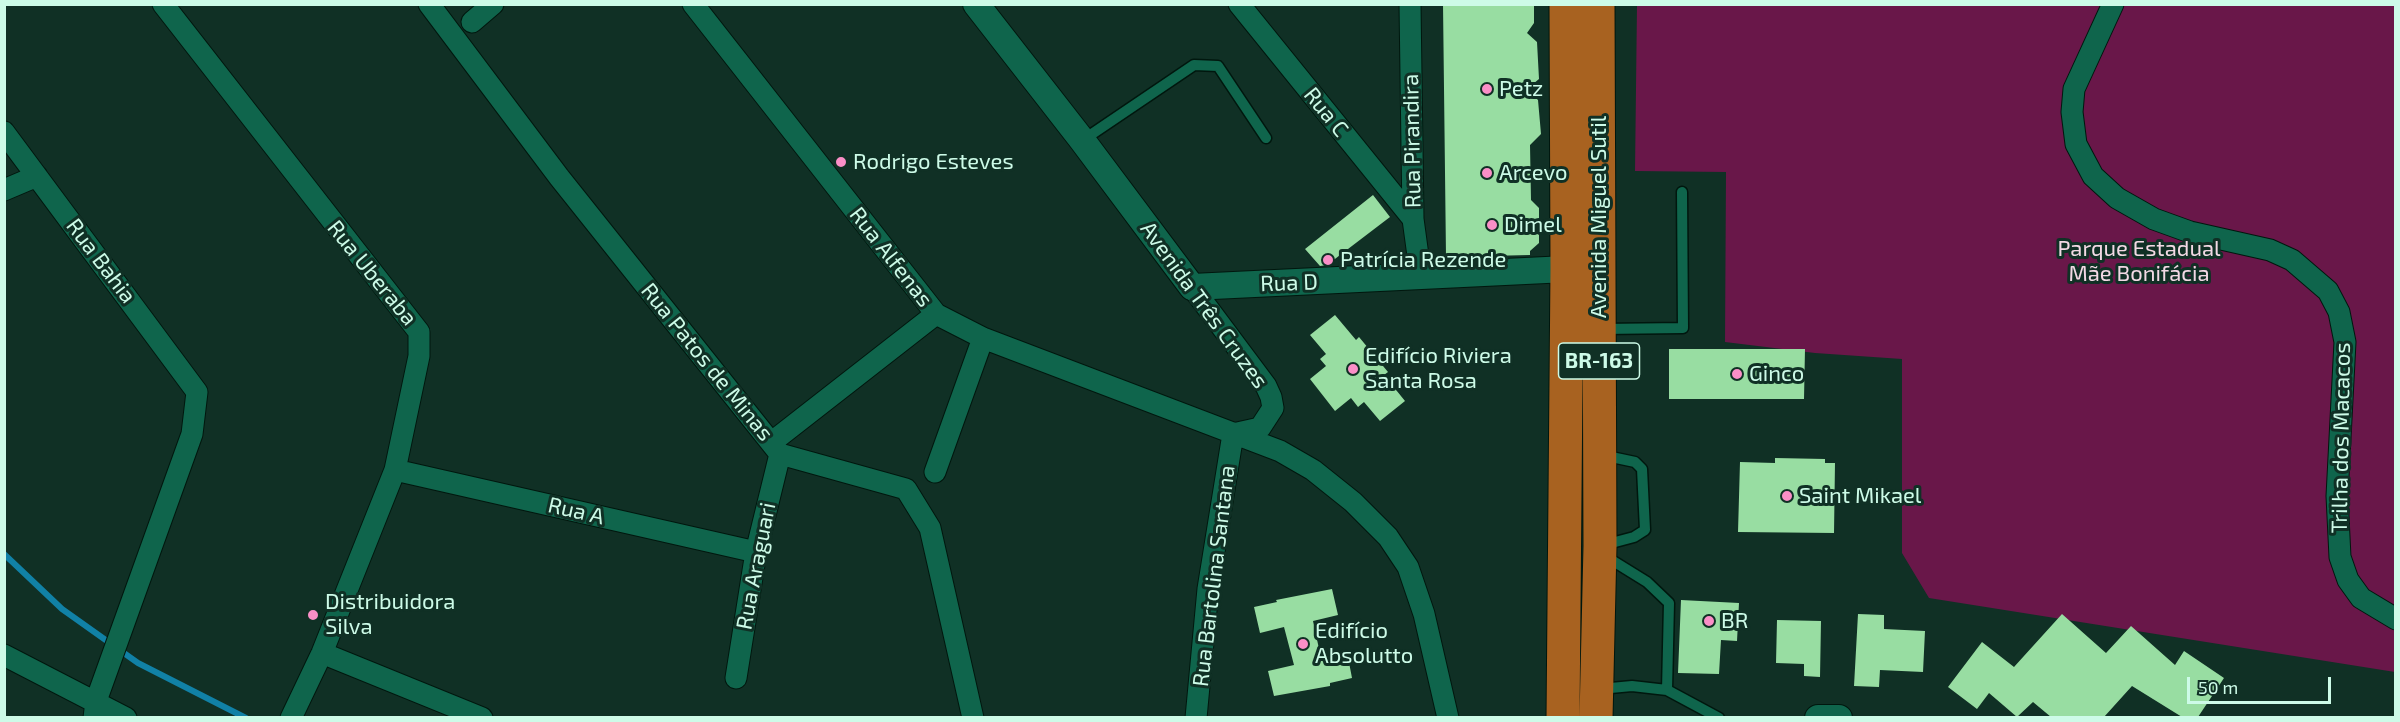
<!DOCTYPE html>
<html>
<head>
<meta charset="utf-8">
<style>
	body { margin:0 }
	#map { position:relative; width:2400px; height:722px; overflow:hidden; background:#103025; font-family:"Exo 2",sans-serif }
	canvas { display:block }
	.frame { position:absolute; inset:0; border:6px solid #cdfbe8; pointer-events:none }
	.scale { position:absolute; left:2187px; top:677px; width:144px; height:27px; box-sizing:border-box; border:3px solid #cdfbe8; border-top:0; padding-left:8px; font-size:18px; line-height:21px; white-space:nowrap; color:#cdfbe8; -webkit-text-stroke:4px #103025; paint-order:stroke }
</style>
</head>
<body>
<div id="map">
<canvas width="2400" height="722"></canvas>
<div class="frame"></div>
<div class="scale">50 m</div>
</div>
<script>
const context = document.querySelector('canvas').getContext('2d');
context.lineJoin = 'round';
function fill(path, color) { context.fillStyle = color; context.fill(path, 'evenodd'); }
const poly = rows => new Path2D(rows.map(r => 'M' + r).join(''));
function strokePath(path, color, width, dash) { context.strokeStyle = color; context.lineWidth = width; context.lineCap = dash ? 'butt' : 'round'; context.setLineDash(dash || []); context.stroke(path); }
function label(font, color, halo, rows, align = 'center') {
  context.font = font + ' "Exo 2",sans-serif'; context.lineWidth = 6; context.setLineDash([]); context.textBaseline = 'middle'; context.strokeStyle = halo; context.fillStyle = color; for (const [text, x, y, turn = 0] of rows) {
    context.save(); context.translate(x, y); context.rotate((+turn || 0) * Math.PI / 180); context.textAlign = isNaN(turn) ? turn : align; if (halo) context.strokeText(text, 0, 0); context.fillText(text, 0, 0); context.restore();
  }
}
const green = poly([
	[1637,5,2395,5,2395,672,1929,598,1902,553,1902,359,1815,353,1725,342,1726,172,1635,171]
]);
const stream = poly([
	[4,554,62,609,138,663,246,718]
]);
const building = poly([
	[1443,4,1534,4,1534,23,1527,33,1537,42,1539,79,1527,89,1538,100,1541,134,1530,145,1531,200,1539,208,1539,243,1530,251,1530,255,1446,257],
	[1373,195,1390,217,1327,265,1320,266,1305,249],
	[1335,315,1356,340,1359,337,1388,372,1384,375,1405,401,1380,421,1364,402,1358,407,1351,398,1335,411,1310,379,1326,366,1320,359,1326,354,1310,335],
	[1669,349,1805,349,1804,399,1669,399],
	[1775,458,1825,459,1825,463,1835,463,1834,533,1738,532,1740,462,1775,463],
	[1332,589,1338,615,1313,621,1321,658,1347,652,1352,678,1330,683,1330,686,1274,696,1268,671,1294,665,1284,627,1260,633,1254,607,1277,602,1276,600],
	[1681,600,1739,603,1737,641,1721,640,1719,674,1678,673],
	[1858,614,1884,615,1884,629,1925,631,1923,672,1880,670,1879,687,1854,686],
	[2062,614,2106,653,2131,626,2175,665,2184,651,2224,678,2198,717,2182,717,2132,686,2104,717,2051,717,2033,702,2017,717,1989,693,1977,709,1948,687,1982,642,2014,667],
	[1777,620,1821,621,1820,677,1804,676,1804,664,1776,663]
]);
const service = poly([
	[1083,140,1194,65,1218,66,1266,138],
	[1602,329,1683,328,1682,192],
	[1602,455,1635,462,1642,469,1645,530,1634,537,1604,545],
	[1605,556,1647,582,1669,603,1667,690],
	[1600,689,1632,686,1667,690,1719,718]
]);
const minor = poly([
	[163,4,419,332,419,356,395,470,322,653,291,718],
	[429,4,559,177,780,454,906,489,930,528,973,718],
	[693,4,936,314,983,338,1280,451,1313,470,1353,502,1388,537,1408,567,1424,614,1448,718],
	[1239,4,1413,219],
	[1410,4,1413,219,1421,278],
	[2113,4,2074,89,2072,112,2076,144,2093,176,2117,198,2154,219,2190,232,2270,250,2292,260,2328,291,2339,312,2345,342,2337,496,2340,557,2348,580,2361,598,2396,619],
	[472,22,493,4],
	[4,132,197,392,192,434,96,701,94,718],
	[4,190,37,176],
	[1192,287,1266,386,1271,397,1273,408,1260,428,1233,434],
	[772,442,936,314],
	[395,470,756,552],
	[935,472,983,338],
	[322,653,482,718],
	[4,655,126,718],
	[736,678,756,552,780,454],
	[1196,718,1208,589,1233,434]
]);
const tertiary = poly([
	[976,4,1082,140,1192,287,1567,269],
	[1818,718,1839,718]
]);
const trunk = poly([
	[1563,718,1567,269,1566,4],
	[1596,718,1600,546,1598,4]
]);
const markers = [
	[1487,89,6,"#fa8fc7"],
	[841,162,6,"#fa8fc7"],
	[1487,173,6,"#fa8fc7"],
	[1492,225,6,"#fa8fc7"],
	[1328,260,6,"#fa8fc7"],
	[1353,369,6,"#fa8fc7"],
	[1737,374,6,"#fa8fc7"],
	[1787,496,6,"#fa8fc7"],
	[313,615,6,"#fa8fc7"],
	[1709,621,6,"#fa8fc7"],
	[1303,644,6,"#fa8fc7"]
];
const shields = [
	[1599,361,81]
];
const shieldNames = [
	["BR-163",1599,361]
];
const poiNames = [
	["Petz",1499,89],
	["Rodrigo Esteves",853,162],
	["Arcevo",1499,173],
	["Dimel",1504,225],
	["Patrícia Rezende",1340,260],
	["Edifício Riviera",1365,356],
	["Santa Rosa",1365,381],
	["Ginco",1749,374],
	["Saint Mikael",1799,496],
	["Distribuidora",325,602],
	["Silva",325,627],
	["BR",1721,621],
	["Edifício",1315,631],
	["Absolutto",1315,656]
];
const streetNames = [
	["Rua C",1326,112,51],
	["Rua Pirandira",1412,141,-91],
	["Avenida Miguel Sutil",1599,217,-90],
	["Rua Alfenas",891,257,52],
	["Rua Bahia",101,261,53],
	["Rua Uberaba",372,273,51],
	["Rua D",1289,283,-2],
	["Avenida Três Cruzes",1204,305,54],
	["Rua Patos de Minas",707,362,51],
	["Trilha dos Macacos",2341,438,-89],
	["Rua A",576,511,13],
	["Rua Araguari",756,566,-79],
	["Rua Bartolina Santana",1214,576,-83]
];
const parkNames = [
	["Parque Estadual",2139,249],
	["Mãe Bonifácia",2139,274]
];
fill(green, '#691749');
strokePath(stream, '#1181a6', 6);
fill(building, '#98dda2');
strokePath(service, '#00170e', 13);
strokePath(minor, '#00170e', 23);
strokePath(tertiary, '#00170e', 28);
strokePath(trunk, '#00170e', 35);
strokePath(service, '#0f654c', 10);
strokePath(minor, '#0f654c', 21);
strokePath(tertiary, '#0f654c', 26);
strokePath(trunk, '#a86220', 33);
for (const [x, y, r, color] of markers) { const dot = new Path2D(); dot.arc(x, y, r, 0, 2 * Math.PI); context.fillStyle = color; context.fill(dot); strokePath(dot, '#103025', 2); }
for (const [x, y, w] of shields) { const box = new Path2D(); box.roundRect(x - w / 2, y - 18, w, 36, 4.5); context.fillStyle = '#103025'; context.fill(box); strokePath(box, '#cdfbe8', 1.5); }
label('bold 21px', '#cdfbe8', null, shieldNames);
label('22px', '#cdfbe8', '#103025', poiNames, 'left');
label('22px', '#cdfbe8', '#103025', streetNames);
label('22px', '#f3d9e5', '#103025', parkNames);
</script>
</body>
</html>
